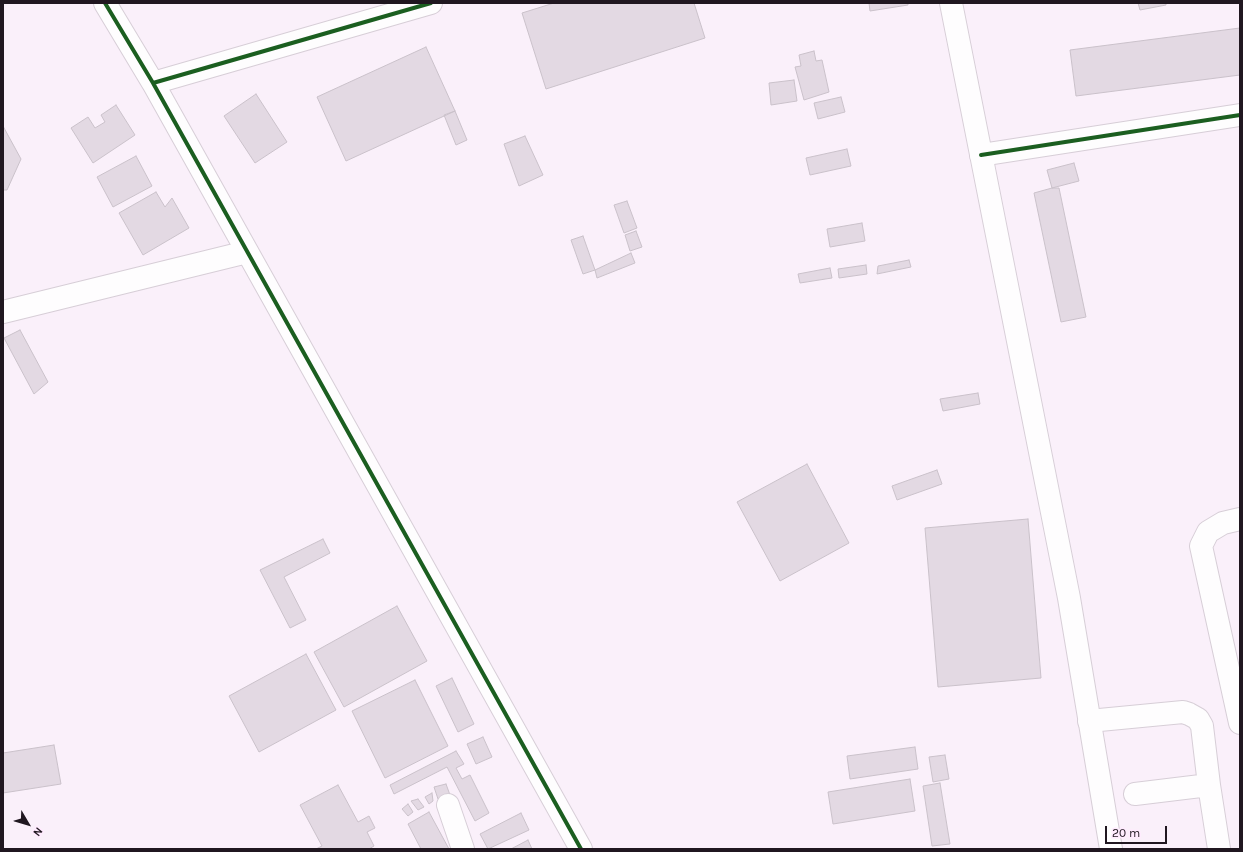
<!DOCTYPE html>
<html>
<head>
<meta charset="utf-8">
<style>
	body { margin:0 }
	#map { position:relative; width:1243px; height:852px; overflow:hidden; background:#faf0fa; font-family:Karla,sans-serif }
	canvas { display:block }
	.frame { position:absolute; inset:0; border:4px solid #201720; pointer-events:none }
	.north { position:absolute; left:8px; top:804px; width:40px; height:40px; -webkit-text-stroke:3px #ffebfe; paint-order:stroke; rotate:128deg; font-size:11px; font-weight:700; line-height:16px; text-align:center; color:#201720 }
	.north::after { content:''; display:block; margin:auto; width:14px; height:18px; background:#201720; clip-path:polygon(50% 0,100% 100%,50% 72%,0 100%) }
	.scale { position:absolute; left:1105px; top:826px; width:62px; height:18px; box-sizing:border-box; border:2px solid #201720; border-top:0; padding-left:5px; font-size:12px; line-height:14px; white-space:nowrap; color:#201720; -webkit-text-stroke:3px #ffebfe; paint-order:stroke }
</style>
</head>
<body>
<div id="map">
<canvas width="1243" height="852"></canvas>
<div class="frame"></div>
<div class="north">N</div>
<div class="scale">20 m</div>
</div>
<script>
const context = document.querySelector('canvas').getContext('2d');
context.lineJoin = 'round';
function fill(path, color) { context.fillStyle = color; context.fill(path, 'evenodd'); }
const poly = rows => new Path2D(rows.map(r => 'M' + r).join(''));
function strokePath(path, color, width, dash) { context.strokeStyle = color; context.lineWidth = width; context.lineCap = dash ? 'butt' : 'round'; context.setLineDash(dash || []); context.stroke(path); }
const building = poly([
	[554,3,694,3,705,38,546,89,522,13,554,3],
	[869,3,908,3,908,5,870,11,869,3],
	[1138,3,1166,3,1166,5,1140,10,1138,3],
	[1240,28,1240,75,1076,96,1070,50,1240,28],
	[426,47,455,111,346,161,317,97,426,47],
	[814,51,816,61,822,60,829,92,804,100,795,67,801,66,799,55,814,51],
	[794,80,797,101,771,105,769,83,794,80],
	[256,94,287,142,255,163,224,116,256,94],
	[841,97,845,112,818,119,814,103,841,97],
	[116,105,135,135,93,163,71,128,88,117,95,128,105,122,101,115,116,105],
	[455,111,467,140,456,145,444,115,455,111],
	[3,126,21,159,7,190,3,190,3,126],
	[525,136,543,175,519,186,504,144,525,136],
	[847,149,851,166,810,175,806,158,847,149],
	[136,156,152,186,113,207,97,177,136,156],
	[1074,163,1079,181,1052,188,1047,170,1074,163],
	[1052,188,1059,188,1086,317,1061,322,1034,193,1052,188],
	[156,192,165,207,172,198,189,228,143,255,119,213,156,192],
	[627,201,637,228,624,233,614,205,627,201],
	[862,223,865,241,830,247,827,229,862,223],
	[636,231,642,247,630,251,625,235,636,231],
	[583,236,595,270,583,274,571,240,583,236],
	[631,253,635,263,597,278,595,270,631,253],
	[909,260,911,267,877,274,878,266,909,260],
	[866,265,867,274,839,278,838,269,866,265],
	[830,268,832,278,800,283,798,274,830,268],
	[20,330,48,382,34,394,4,338,20,330],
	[978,393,980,404,943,411,940,399,978,393],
	[807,464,849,543,780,581,737,502,807,464],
	[937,470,942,484,897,500,892,486,937,470],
	[1028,519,1041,678,938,687,925,528,1028,519],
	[323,539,330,553,284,577,306,620,290,628,260,570,323,539],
	[397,606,427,661,344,707,314,652,397,606],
	[306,654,336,710,259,752,229,696,306,654],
	[452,678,474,724,458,732,436,686,452,678],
	[415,680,448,746,385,778,352,711,415,680],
	[483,737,492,757,476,764,467,744,483,737],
	[54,745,61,784,3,793,3,753,54,745],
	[915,747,918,769,850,779,847,756,915,747],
	[456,751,464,764,456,768,462,779,470,775,489,813,475,821,447,767,394,794,390,785,456,751],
	[945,755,949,779,933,782,929,757,945,755],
	[910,779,915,811,833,824,828,792,910,779],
	[940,783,950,844,932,846,923,786,940,783],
	[446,784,450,795,438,799,434,787,446,784],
	[338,785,358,822,369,816,375,828,367,832,374,846,369,849,316,849,322,846,300,805,338,785],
	[432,793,433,801,429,804,425,797,432,793],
	[418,799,424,807,418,810,411,801,418,799],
	[408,804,413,812,408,816,402,809,408,804],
	[429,812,449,849,421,849,408,824,429,812],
	[521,813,529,830,488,849,480,834,521,813],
	[528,840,532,849,511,849,528,840]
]);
const minor = poly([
	[105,3,153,83,581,849],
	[153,83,431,3],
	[981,155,1240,115],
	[3,312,247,252],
	[1240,519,1223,523,1208,532,1201,546,1240,723],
	[1089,721,1183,712,1189,714,1198,719,1202,726,1209,785],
	[1135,794,1209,785,1219,849],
	[448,805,463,849]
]);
const major = poly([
	[951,3,1069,598,1111,849]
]);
const cycleway = poly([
	[105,3,153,83,581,849],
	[153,83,431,3],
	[981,155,1240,115]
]);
fill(building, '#e3d9e3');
strokePath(building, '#cac1ca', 1);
strokePath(minor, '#d7ced7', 24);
strokePath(major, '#d7ced7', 24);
strokePath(minor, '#fefdfe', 22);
strokePath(major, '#fefdfe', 22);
strokePath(cycleway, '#1b5e20', 4);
</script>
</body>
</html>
